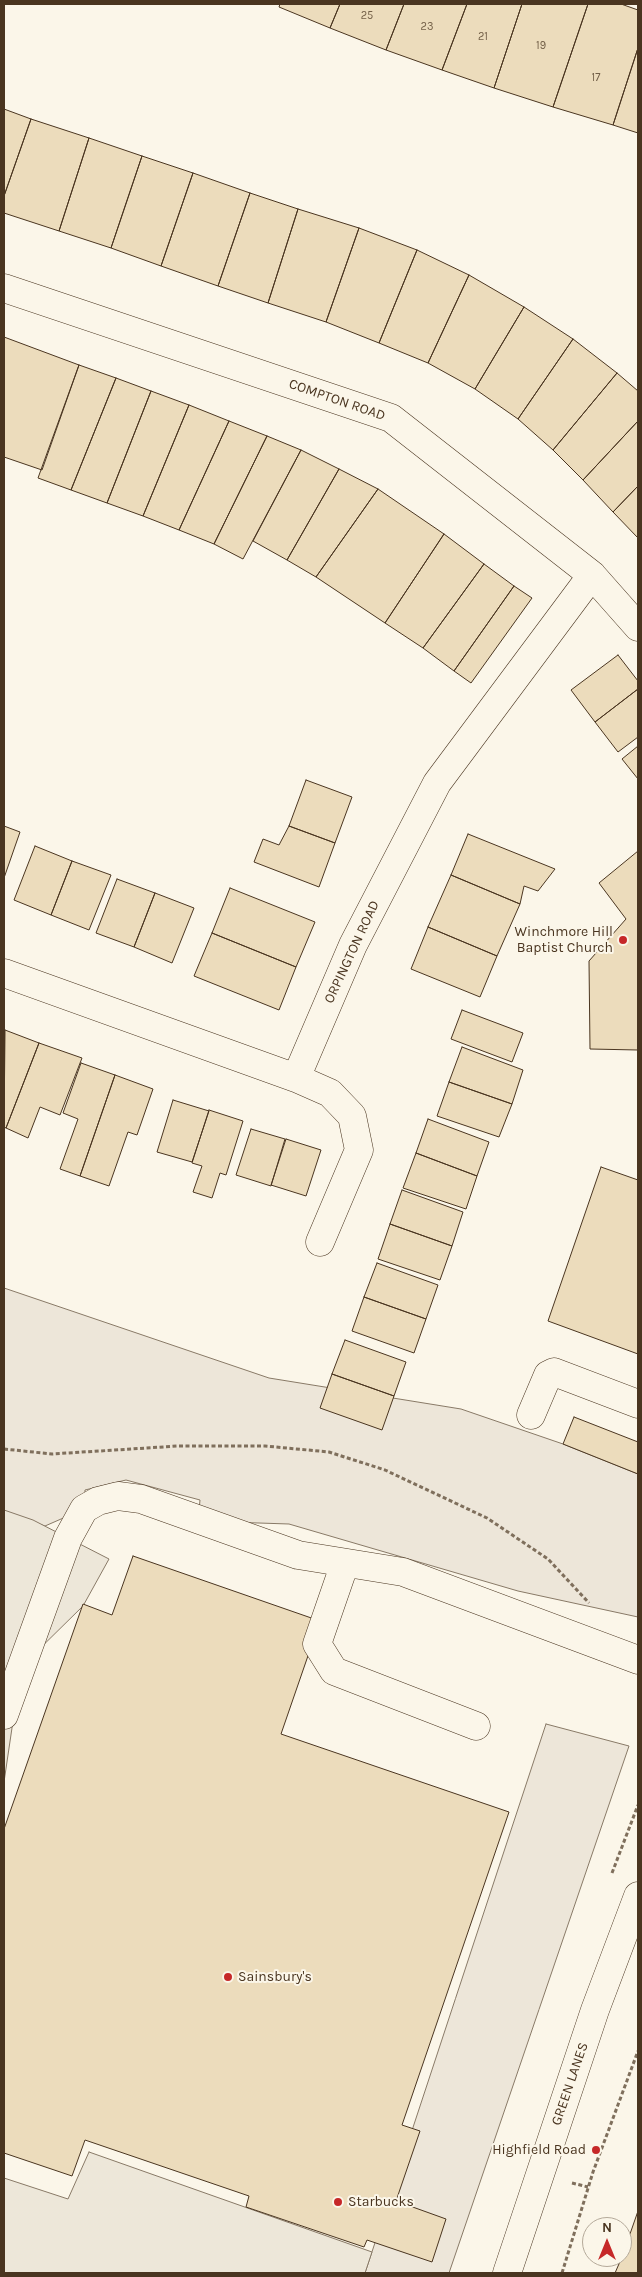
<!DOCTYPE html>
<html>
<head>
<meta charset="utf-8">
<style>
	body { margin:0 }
	#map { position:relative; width:642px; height:2277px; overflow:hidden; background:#fbf6e9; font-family:Karla,sans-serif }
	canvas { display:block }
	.frame { position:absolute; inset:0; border:5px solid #4a3520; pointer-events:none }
	.north { position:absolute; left:582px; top:2217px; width:50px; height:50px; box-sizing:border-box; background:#fbf6e9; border:1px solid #b4a999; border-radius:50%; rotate:0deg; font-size:14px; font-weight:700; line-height:20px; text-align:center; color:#4a3520 }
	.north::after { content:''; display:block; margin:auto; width:18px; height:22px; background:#c62828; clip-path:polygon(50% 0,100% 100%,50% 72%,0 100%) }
</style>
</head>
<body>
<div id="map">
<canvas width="642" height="2277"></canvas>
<div class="frame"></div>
<div class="north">N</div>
</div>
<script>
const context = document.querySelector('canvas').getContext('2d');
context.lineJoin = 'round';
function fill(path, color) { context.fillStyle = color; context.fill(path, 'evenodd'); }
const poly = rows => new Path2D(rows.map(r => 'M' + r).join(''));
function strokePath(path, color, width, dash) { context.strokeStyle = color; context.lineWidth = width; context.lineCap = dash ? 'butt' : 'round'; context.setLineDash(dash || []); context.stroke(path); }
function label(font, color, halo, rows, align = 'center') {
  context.font = font + ' Karla,sans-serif'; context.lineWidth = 4; context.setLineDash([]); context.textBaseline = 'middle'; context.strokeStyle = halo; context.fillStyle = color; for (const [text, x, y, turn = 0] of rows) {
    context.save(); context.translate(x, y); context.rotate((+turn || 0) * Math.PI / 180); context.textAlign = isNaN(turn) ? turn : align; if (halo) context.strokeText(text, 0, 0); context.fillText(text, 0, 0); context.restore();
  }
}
const green = poly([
	[4,1288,269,1378,461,1409,563,1444,638,1474,638,1617,518,1591,289,1524,198,1521,200,1500,126,1480,85,1490,84,1509,45,1526,4,1512,4,1288],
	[546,1724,629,1746,449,2273,365,2273,546,1724]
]);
const parking = poly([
	[4,1510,33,1520,109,1559,83,1606,21,1667,4,1782,4,1510],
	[89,2152,372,2252,365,2273,4,2273,4,2178,68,2199,89,2152]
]);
const building = poly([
	[280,4,340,4,330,28,279,7,280,4],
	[340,4,404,4,386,50,330,28,340,4],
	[404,4,467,4,442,70,386,50,404,4],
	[467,4,522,4,494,88,442,70,467,4],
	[522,4,588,4,553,107,494,88,522,4],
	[588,4,621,4,638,10,638,48,613,125,553,107,588,4],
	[638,48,638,133,613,125,638,48],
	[4,109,31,119,4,196,4,109],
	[31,119,89,138,59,231,4,213,4,196,31,119],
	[89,138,142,156,111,248,59,231,89,138],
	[142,156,193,173,161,266,111,248,142,156],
	[193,173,250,193,218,286,161,266,193,173],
	[250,193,298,209,268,303,218,286,250,193],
	[298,209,359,228,326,322,268,303,298,209],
	[359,228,417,250,379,343,326,322,359,228],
	[417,250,469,275,428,363,379,343,417,250],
	[469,275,524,307,475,389,428,363,469,275],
	[524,307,573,339,518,419,475,389,524,307],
	[4,337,79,365,42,470,4,457,4,337],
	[573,339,617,373,553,450,518,419,573,339],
	[79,365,116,378,71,490,38,478,79,365],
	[617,373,638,391,638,421,583,480,553,450,617,373],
	[116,378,151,391,107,503,71,490,116,378],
	[151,391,189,405,143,516,107,503,151,391],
	[189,405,229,421,179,530,143,516,189,405],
	[229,421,267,436,214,544,179,530,229,421],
	[638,421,638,486,613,512,583,480,638,421],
	[267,436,301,450,243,559,214,544,267,436],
	[301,450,339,469,287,560,253,541,301,450],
	[339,469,378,489,316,577,287,560,339,469],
	[638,486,638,538,613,512,638,486],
	[378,489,444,534,385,623,316,577,378,489],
	[444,534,484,564,423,648,385,623,444,534],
	[484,564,514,586,454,671,423,648,484,564],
	[514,586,532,598,471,683,454,671,514,586],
	[618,655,638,681,638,689,595,722,571,690,618,655],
	[638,689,638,737,618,752,595,722,638,689],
	[638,746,638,779,622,759,638,746],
	[306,780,352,797,335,843,289,826,306,780],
	[4,826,20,832,4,878,4,826],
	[289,826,335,843,319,887,254,862,263,839,279,845,289,826],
	[468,834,555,869,538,891,524,886,520,904,451,875,468,834],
	[35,846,72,861,51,915,14,900,35,846],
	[638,851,638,1050,590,1049,589,961,626,919,599,883,638,851],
	[72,861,111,875,89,930,51,915,72,861],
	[451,875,520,904,497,956,428,927,451,875],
	[117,879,155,893,134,947,96,933,117,879],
	[230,888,315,922,296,967,212,933,230,888],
	[155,893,194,908,172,963,134,947,155,893],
	[428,927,497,956,480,997,411,969,428,927],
	[212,933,296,967,279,1010,194,976,212,933],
	[462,1010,523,1033,512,1062,451,1039,462,1010],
	[5,1030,39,1043,6,1128,4,1127,5,1030],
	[39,1043,82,1058,60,1115,40,1107,28,1138,6,1128,39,1043],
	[462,1047,523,1070,512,1104,449,1082,462,1047],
	[81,1063,115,1075,80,1176,60,1169,78,1119,63,1113,81,1063],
	[115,1075,153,1089,137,1135,128,1132,109,1186,80,1176,115,1075],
	[449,1082,512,1104,499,1137,437,1116,449,1082],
	[173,1100,209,1111,192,1162,157,1152,173,1100],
	[209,1110,243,1121,226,1175,220,1173,212,1198,193,1192,202,1166,192,1163,209,1110],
	[428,1119,489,1142,477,1176,416,1153,428,1119],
	[251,1129,285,1139,271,1186,236,1175,251,1129],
	[286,1139,321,1150,306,1196,271,1185,286,1139],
	[416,1153,477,1176,466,1209,403,1188,416,1153],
	[601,1167,638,1180,638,1354,548,1321,601,1167],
	[402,1190,463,1212,452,1246,390,1224,402,1190],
	[390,1224,452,1246,440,1280,378,1259,390,1224],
	[377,1263,438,1285,426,1319,364,1297,377,1263],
	[364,1297,426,1319,414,1353,352,1331,364,1297],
	[345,1340,406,1362,394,1396,332,1374,345,1340],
	[332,1374,394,1396,382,1430,320,1408,332,1374],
	[574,1417,638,1442,638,1474,563,1444,574,1417],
	[133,1556,320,1621,281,1734,509,1812,402,2125,420,2131,396,2201,446,2219,432,2262,367,2240,364,2247,246,2207,249,2196,85,2140,72,2176,4,2153,4,1829,83,1604,112,1615,133,1556],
	[638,2211,638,2273,615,2273,622,2257,638,2211]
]);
const path = poly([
	[4,1449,52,1454,178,1446,265,1446,329,1452,385,1470,487,1518,548,1559,589,1603],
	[612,1873,638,1805],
	[572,2183,588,2187],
	[562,2273,593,2172,638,2051]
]);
const minor = poly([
	[4,288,391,418,592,575,638,627],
	[4,973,296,1078,353,945,437,783,592,575],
	[296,1078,330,1093,352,1116,359,1150,320,1242],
	[531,1415,548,1375,554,1372,638,1404],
	[345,1563,317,1644,334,1671,476,1726],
	[4,1715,68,1538,84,1509,98,1501,118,1496,141,1499,298,1555,403,1572,638,1660]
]);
const major = poly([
	[507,2273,595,2010,638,1896]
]);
const markers = [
	[623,940,5,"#c62828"],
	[228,1977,5,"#c62828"],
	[596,2150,5,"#c62828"],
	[338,2202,5,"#c62828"]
];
const numberNames = [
	["25",367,16],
	["23",427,27],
	["21",483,37],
	["19",541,46],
	["17",596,78]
];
const streetNames = [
	["COMPTON ROAD",337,400,19],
	["ORPINGTON ROAD",352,952,-65],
	["GREEN LANES",570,2084,-71]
];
const poiNames = [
	["Winchmore Hill",613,932],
	["Baptist Church",613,948],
	["Sainsbury's",238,1977,"left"],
	["Highfield Road",586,2150],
	["Starbucks",348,2202,"left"]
];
fill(green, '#ede6d9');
strokePath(green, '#887966', 1);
fill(parking, '#ede7d9');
strokePath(parking, '#887966', 1);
fill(building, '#ecdcbc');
strokePath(building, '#4a3520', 1);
strokePath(minor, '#4a3520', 29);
strokePath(major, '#4a3520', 29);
strokePath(path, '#7f6f5c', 3, [4, 2.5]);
strokePath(minor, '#fbf6e9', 28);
strokePath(major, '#fbf6e9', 28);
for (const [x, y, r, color] of markers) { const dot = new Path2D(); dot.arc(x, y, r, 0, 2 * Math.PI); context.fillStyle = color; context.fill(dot); strokePath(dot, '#fbf6e9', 2); }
label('11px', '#725f47', null, numberNames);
label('14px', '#4a3520', '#fbf6e9', streetNames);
label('14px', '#4a3520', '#fbf6e9', poiNames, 'right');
</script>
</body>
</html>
